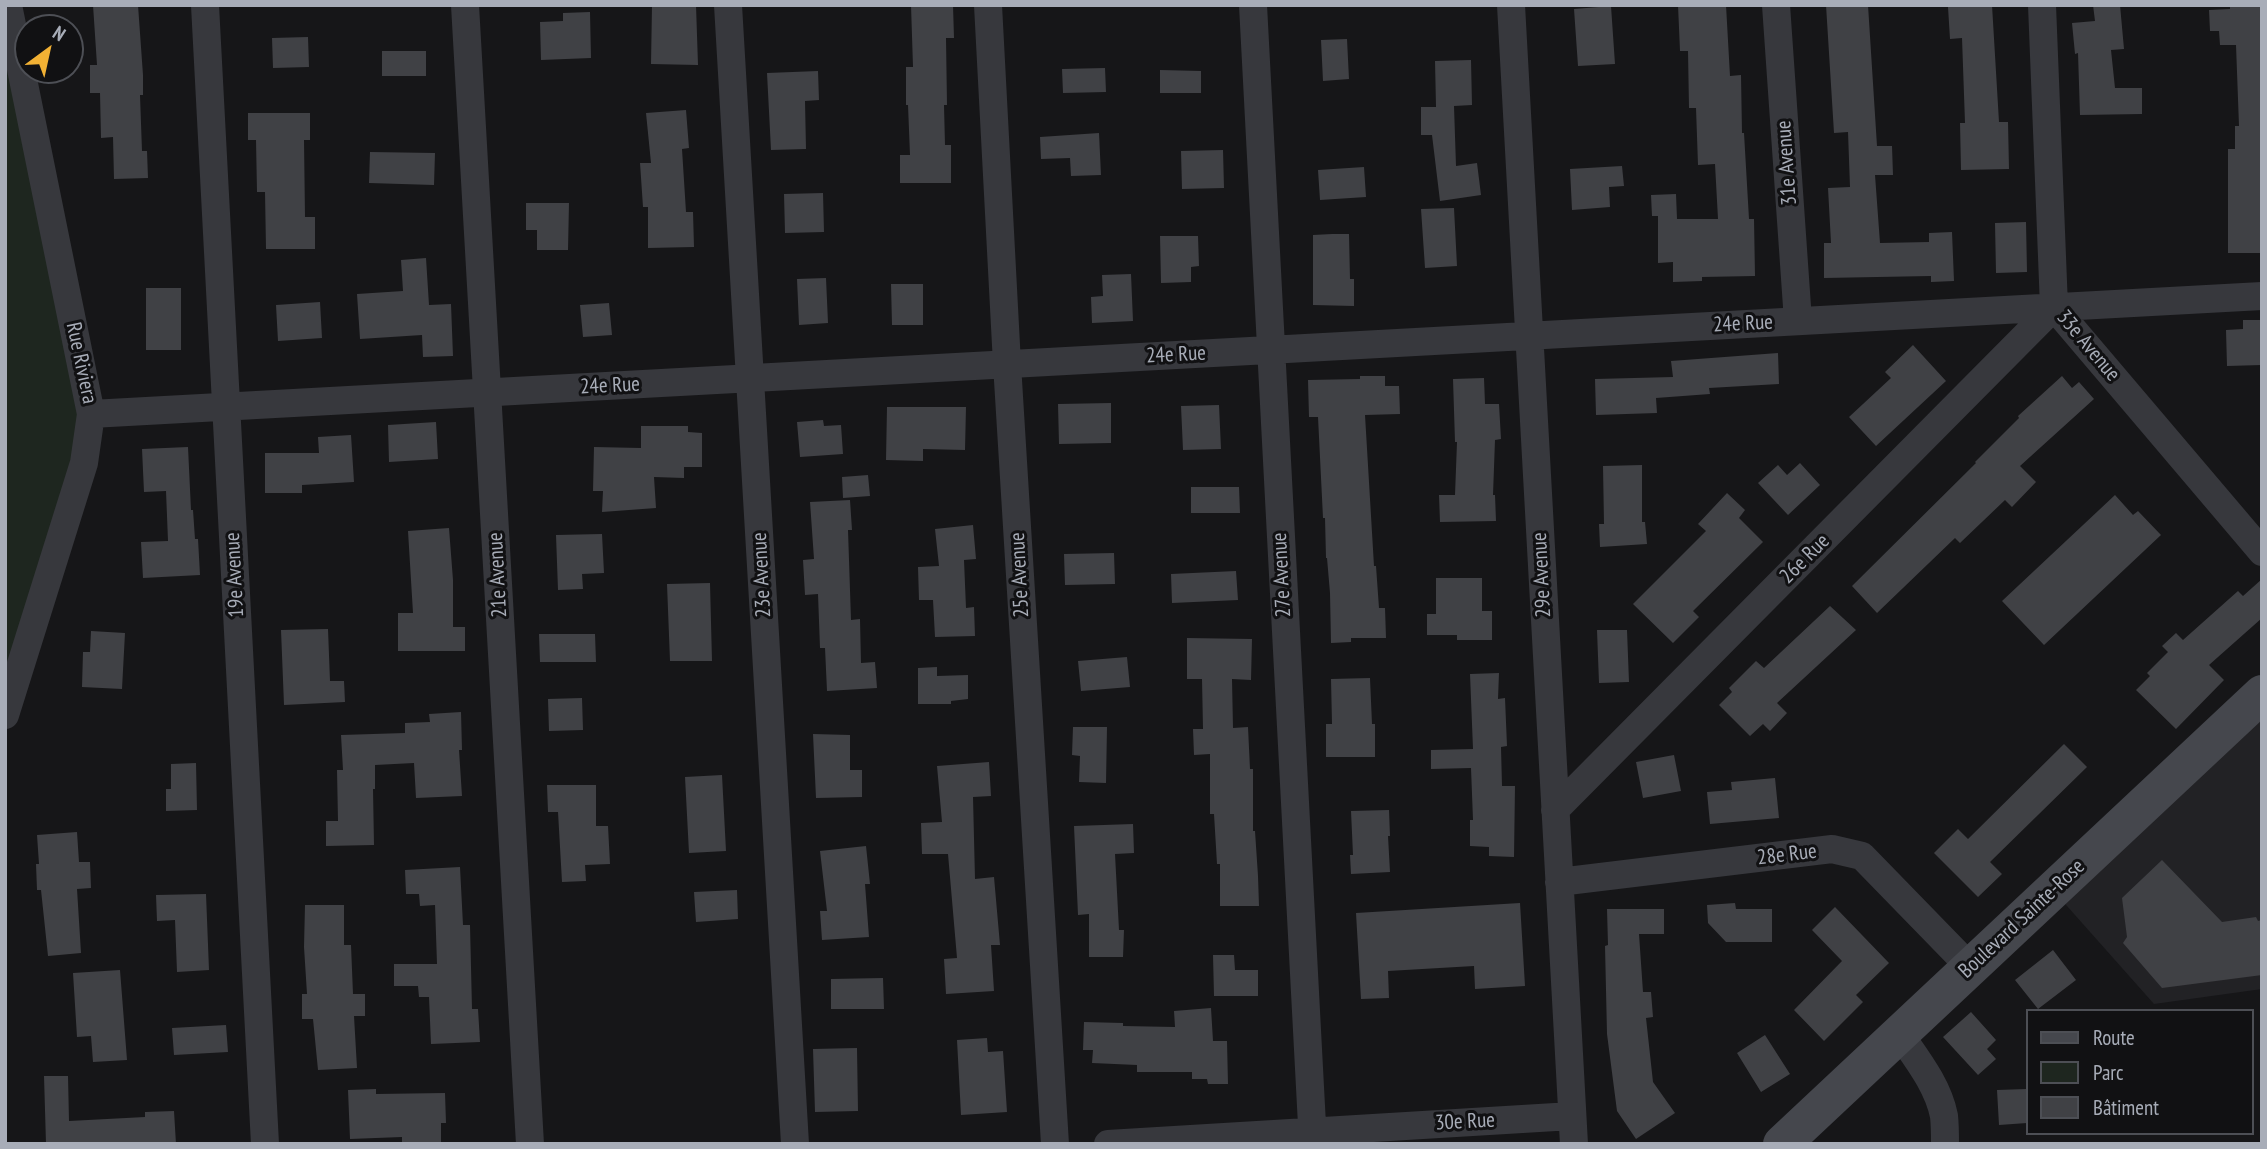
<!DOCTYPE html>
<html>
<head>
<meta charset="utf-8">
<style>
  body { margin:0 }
  #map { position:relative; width:2267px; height:1149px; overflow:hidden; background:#161618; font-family:"PT Sans Narrow",sans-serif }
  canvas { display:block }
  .frame { position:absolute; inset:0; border:7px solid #a8adb8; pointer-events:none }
  .legend { position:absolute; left:2026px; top:1009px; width:228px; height:126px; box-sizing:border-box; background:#111113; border:2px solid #4d4f55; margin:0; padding:9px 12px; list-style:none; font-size:21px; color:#a8adb8 }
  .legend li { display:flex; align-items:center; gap:14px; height:35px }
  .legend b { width:35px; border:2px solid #4d4f55 }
  .north { position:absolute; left:14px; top:14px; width:70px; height:70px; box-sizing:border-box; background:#111113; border:2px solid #4d4f55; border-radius:50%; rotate:33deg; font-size:19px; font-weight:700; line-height:28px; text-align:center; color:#a8adb8 }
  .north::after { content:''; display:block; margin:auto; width:24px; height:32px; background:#f2b134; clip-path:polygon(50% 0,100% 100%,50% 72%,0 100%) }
</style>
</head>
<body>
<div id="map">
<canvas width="2267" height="1149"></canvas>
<div class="frame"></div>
<ul class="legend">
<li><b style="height:9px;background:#45474d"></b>Route</li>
<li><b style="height:19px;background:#1e261f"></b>Parc</li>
<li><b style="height:19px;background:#404145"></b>Bâtiment</li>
</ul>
<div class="north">N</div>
</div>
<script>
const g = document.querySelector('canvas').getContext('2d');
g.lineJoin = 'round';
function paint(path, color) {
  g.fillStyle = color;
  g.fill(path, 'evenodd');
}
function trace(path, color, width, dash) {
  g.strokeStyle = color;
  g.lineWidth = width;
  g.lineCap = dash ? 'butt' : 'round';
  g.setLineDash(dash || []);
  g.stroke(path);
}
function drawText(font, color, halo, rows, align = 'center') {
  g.font = font + ' "PT Sans Narrow",sans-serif';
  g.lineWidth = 6;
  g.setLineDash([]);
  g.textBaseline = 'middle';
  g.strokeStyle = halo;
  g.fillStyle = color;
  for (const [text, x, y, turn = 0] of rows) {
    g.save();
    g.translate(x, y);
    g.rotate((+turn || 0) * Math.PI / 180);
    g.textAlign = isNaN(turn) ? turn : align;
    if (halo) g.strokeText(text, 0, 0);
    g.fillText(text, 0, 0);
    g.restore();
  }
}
paint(new Path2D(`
  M2262 697V989L2154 1004 2051 888Z`), '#222225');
paint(new Path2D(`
  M5 5 91 420 5 716Z`), '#1e261f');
paint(new Path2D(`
  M93 5H138L143 75V95H140L142 151H147L148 178 114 179 113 137 101 138 100 93H90V65H97Z
  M652 5H696L698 65 651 64Z
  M911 5H953L954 38H946L947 105H944L945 145H951V183H900V155H910L908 105H906V67H913Z
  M1678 5H1726L1730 76 1741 75 1742 133H1744L1749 219H1754L1755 276 1702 277V281L1673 282V262L1658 263V216H1652L1651 195 1676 194 1677 219H1718L1715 164 1698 165 1696 108H1689L1688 51H1680Z
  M1826 5H1868L1877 146H1892L1893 175H1875L1880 243 1929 242V233L1952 232 1954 281 1931 282V276L1824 278V243H1831L1828 188 1850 187 1848 132 1834 133Z
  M1992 5 1999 122H2008L2009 169 1961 170 1960 123H1965L1962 38 1950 39 1948 7Z
  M2093 5H2120L2124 49 2111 50 2115 88H2142V114L2080 115 2078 53 2075 54 2072 23 2095 21Z
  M2230 5H2262V253H2228V149H2235V126H2239L2236 45H2220L2219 31H2210L2209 10 2230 9Z
  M1611 6 1615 64 1578 66 1574 9Z
  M590 12 591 58 541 60 540 22 563 21V13Z
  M308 37 309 67 273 68 272 38Z
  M1347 39 1349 79 1323 81 1321 40Z
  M382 51H426V76H382Z
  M1471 60 1472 105 1454 106 1456 166 1477 163 1481 195 1440 201 1432 135H1421V107H1436L1435 61Z
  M1105 68 1106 92 1063 93 1062 69Z
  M1160 70 1201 71V93H1160Z
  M818 71 819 100 805 101 806 149 771 150 767 73Z
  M686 110 689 148 682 149 686 212H693L694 247 648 248V207H643L640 163H651L646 113Z
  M248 113H310V140H304L305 217H315V249H266L265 192H257L256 140H248Z
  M1099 133 1101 175 1071 176 1070 158 1041 159 1040 137Z
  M1223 150 1224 188 1182 189 1181 151Z
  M370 152 435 153 434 185 369 183Z
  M1622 166 1624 186 1609 187 1610 207 1572 210 1570 169Z
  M1364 167 1366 197 1320 200 1318 170Z
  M823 193 824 232 785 233 784 194Z
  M526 203H569L568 250H537V230H526Z
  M1454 208 1457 266 1425 268 1421 209Z
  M2026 222 2027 272 1996 273 1995 223Z
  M1332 234H1349L1350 279H1354V306L1313 305V235Z
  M1160 236H1198L1199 266 1191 267V282L1161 283Z
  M426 258 429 305 451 304 453 356 423 357 422 335 360 339 357 294 403 291 401 260Z
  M1131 274 1133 321 1092 323 1091 297 1103 296 1102 275Z
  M826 278 828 323 799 325 797 279Z
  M891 284H923V325H892Z
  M146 288H181V350H146Z
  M320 302 322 338 278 341 276 305Z
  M609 303 612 335 583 337 580 305Z
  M2243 320H2262V365L2227 366 2226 330 2243 329Z
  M1913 345 1946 381 1876 446 1849 417 1891 378 1885 372Z
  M1778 353 1779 384 1709 388 1710 394 1656 398 1657 413 1596 415 1595 379 1673 377 1671 361Z
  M1360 376H1385V386H1399L1400 414 1365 415 1374 566H1376L1379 608H1385L1386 638H1351V642L1331 643 1330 593 1327 558H1326L1325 518H1323L1318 417H1309L1308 380 1360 379Z
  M2062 376 2072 388 2079 382 2094 399 2020 466 2036 482 2012 507 2005 500 1960 543 1955 538 1877 613 1852 586 1976 463 1975 462 2019 418 2018 416Z
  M1484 378 1485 404H1499L1501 439 1495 440 1493 495H1495L1496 521 1440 522 1439 495H1455L1457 442H1455L1453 379Z
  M1111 403V443L1059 444 1058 404Z
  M1219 405 1221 449 1183 450 1181 406Z
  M887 407H966L965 450 923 449V461L886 460Z
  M823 420 824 426 841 425 843 454 800 457 797 422Z
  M436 422 438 459 389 462 388 425Z
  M641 426H688V432L702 433V467H684V478L654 477 656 508 602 512 603 491H593L594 447 641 448Z
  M351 435 354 482 302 485V493H265V453H319L318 437Z
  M188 447 191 510H193L195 539H198L200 575 143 578 141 542 168 541 166 491 144 492 142 449Z
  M1800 463 1820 485 1788 515 1758 483 1778 465 1787 475Z
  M1642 465V522H1645L1647 544 1600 547 1599 524H1604L1603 466Z
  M868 475 870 496 843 498 842 477Z
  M1191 487H1239L1240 513H1191Z
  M1727 493 1745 510 1739 518 1763 542 1693 611 1699 617 1673 643 1633 604 1706 531 1698 524Z
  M2115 495 2133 515 2138 511 2161 535 2044 645 2002 601Z
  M850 500 852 530H848L851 620 860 619 861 663 875 662 877 688 827 691 825 648H820L818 594 805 595 803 560 814 559 810 502Z
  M973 525 976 559 964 560 966 608 974 607 975 636 935 637 933 600H919L918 567 939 566 935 529Z
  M449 528 453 580V627H465V651H398V613H413L408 531Z
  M602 534 604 573 582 574 583 589 558 590 556 535Z
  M1114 553 1115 584 1065 585 1064 554Z
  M1236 571 1238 600 1172 603 1171 574Z
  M1436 578H1482V611H1492V640H1457V635H1427V614H1436Z
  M2262 579V618L2209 665 2224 680 2176 729 2136 690 2150 676 2147 673 2168 652 2162 646 2176 633 2183 640 2238 591 2243 596Z
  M710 583 712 661H670L667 584Z
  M1830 606 1856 630 1777 703 1787 713 1770 731 1763 724 1750 736 1719 705 1732 692 1729 688 1756 661 1764 668Z
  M328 629 330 681H344L345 702 284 705 281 630Z
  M1597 630H1627L1629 682 1599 683Z
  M91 631 125 633 122 689 82 687 83 652H90Z
  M539 634H595L596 662H540Z
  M1187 638 1252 639 1251 680 1232 679 1233 728 1248 727 1250 769H1253V831H1255L1258 876 1259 906H1220V864H1217L1214 814H1210V754L1194 755 1193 729H1203L1202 679H1187Z
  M1127 657 1130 687 1081 691 1078 661Z
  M937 667V676L968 675V699L951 701V704H918V668Z
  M1499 673 1498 699 1505 698 1507 746 1501 747 1502 786H1515L1514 857 1489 856V847L1470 846V820H1473L1471 768 1431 769V750L1473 749 1470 674Z
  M1370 678 1372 724H1375V757H1326V724H1332L1331 679Z
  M582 698 583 730 549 731 548 699Z
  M461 712 462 750H459L462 796 416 798 414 763 375 765V789H373L374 845 326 846V821H338L337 770H343L341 735 405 733V723L430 722 429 714Z
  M1073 727H1107L1106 783 1079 782 1080 756 1072 755Z
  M813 734 850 735V770H862V797L816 798Z
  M2064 744 2087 767 1990 862 2002 874 1978 897 1934 853 1958 829 1968 839Z
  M1674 755 1681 791 1643 798 1636 762Z
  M989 762 991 796 973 797 975 879 994 877 1000 945H991L994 991 946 994 944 959 957 958 948 854H922L921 823 942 822 937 766Z
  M196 763 197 810 166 811V789H171V764Z
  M722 775 726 851 689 853 685 777Z
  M1775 778 1779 818 1710 824 1707 792 1732 790 1731 782Z
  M547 785H596V826H608L610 864 585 865 586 881 562 882 558 812H548Z
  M1389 810 1390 836H1388L1390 872 1351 874 1350 855H1353L1351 811Z
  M1133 824 1134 853 1115 854 1119 930H1124L1123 957H1089V914L1078 915 1074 826Z
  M77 832 79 862H90L91 888 77 889 81 953 48 956 41 890H37L36 864H39L37 835Z
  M866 846 870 884H865L869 937 822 940 820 911H827L820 851Z
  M2162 860 2222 922 2256 917 2258 921 2262 920V975L2162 988 2123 943 2127 937 2122 898Z
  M460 867 463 925H470L472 1009H478L480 1042 431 1044 429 997H419L418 986H394V964H437L435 905 420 906 419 894H406L405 870Z
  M737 890 738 919 696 922 694 892Z
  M206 894 209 970 177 972 175 920 157 921 156 895Z
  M1520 903 1525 986 1475 989 1474 966 1388 971 1389 998 1361 999 1356 913Z
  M1735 903 1736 909H1772V942H1726L1708 923 1707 905Z
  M305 905H344V945H351L353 994H365V1016H354L357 1068 318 1070 313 1019H302V994H307L304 947Z
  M1835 907 1889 963 1856 995 1863 1002 1824 1041 1794 1010 1842 961 1812 930Z
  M1607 909H1664V934H1639L1643 992H1651L1653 1017 1646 1018 1653 1082 1675 1113 1636 1139 1617 1111 1607 1034 1605 946 1608 945Z
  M2053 950 2076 980 2038 1009 2015 980Z
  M1213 955H1234L1235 970H1258V996H1214Z
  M120 970 127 1060 93 1062 91 1036 77 1037 73 973Z
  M883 978 884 1009H831V979Z
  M1211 1008 1213 1041H1227L1228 1084H1208L1207 1079H1192V1072H1137V1065L1092 1063 1093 1050H1083L1084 1022 1123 1023V1026L1175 1027 1174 1011Z
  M1971 1012 1996 1040 1987 1049 1996 1059 1978 1075 1943 1037Z
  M226 1025 228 1052 174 1055 172 1028Z
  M1765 1035 1790 1074 1761 1092 1737 1053Z
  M987 1038 988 1052 1003 1051 1007 1112 961 1115 957 1040Z
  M857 1048 858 1111 815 1112 813 1049Z
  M44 1076H68L69 1121 145 1117V1112L174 1111 176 1144H46Z
  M376 1089V1094L445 1093 446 1123H441V1143H402V1137L350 1139 348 1090Z
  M2027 1089V1123L1999 1125 1997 1090Z`), '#404145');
trace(new Path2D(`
  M205 5 265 1144
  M465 5 530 1144
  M728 5 795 1144
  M988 5 1007 364 1055 1144
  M1253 5 1313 1144
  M1511 5 1574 1144
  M1776 5 1798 321
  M2042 5 2054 307 2262 552
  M91 414 2262 296
  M5 715 84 463 91 414 8 5
  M1555 810 2054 307
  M1559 882 1832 849 1862 856 1970 967
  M1899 1033C1916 1058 1938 1085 1944 1116 1945 1125 1945 1135 1945 1144
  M1108 1144 1572 1116`), '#37383d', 28);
trace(new Path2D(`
  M1782 1144 2262 694`), '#45474d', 38);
drawText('21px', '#a8adb8', '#111113', [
  ["31e Avenue",1787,163,-94],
  ["24e Rue",1743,324,-3],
  ["33e Avenue",2088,346,50],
  ["24e Rue",1176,355,-3],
  ["Rue Riviera",81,363,78],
  ["24e Rue",610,386,-3],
  ["26e Rue",1805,559,-45],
  ["19e Avenue",235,575,-93],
  ["21e Avenue",498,575,-93],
  ["23e Avenue",762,575,-93],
  ["25e Avenue",1020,575,-93],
  ["27e Avenue",1282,575,-93],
  ["29e Avenue",1542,575,-93],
  ["28e Rue",1787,855,-7],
  ["Boulevard Sainte-Rose",2022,919,-43],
  ["30e Rue",1465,1122,-3]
]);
</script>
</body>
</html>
